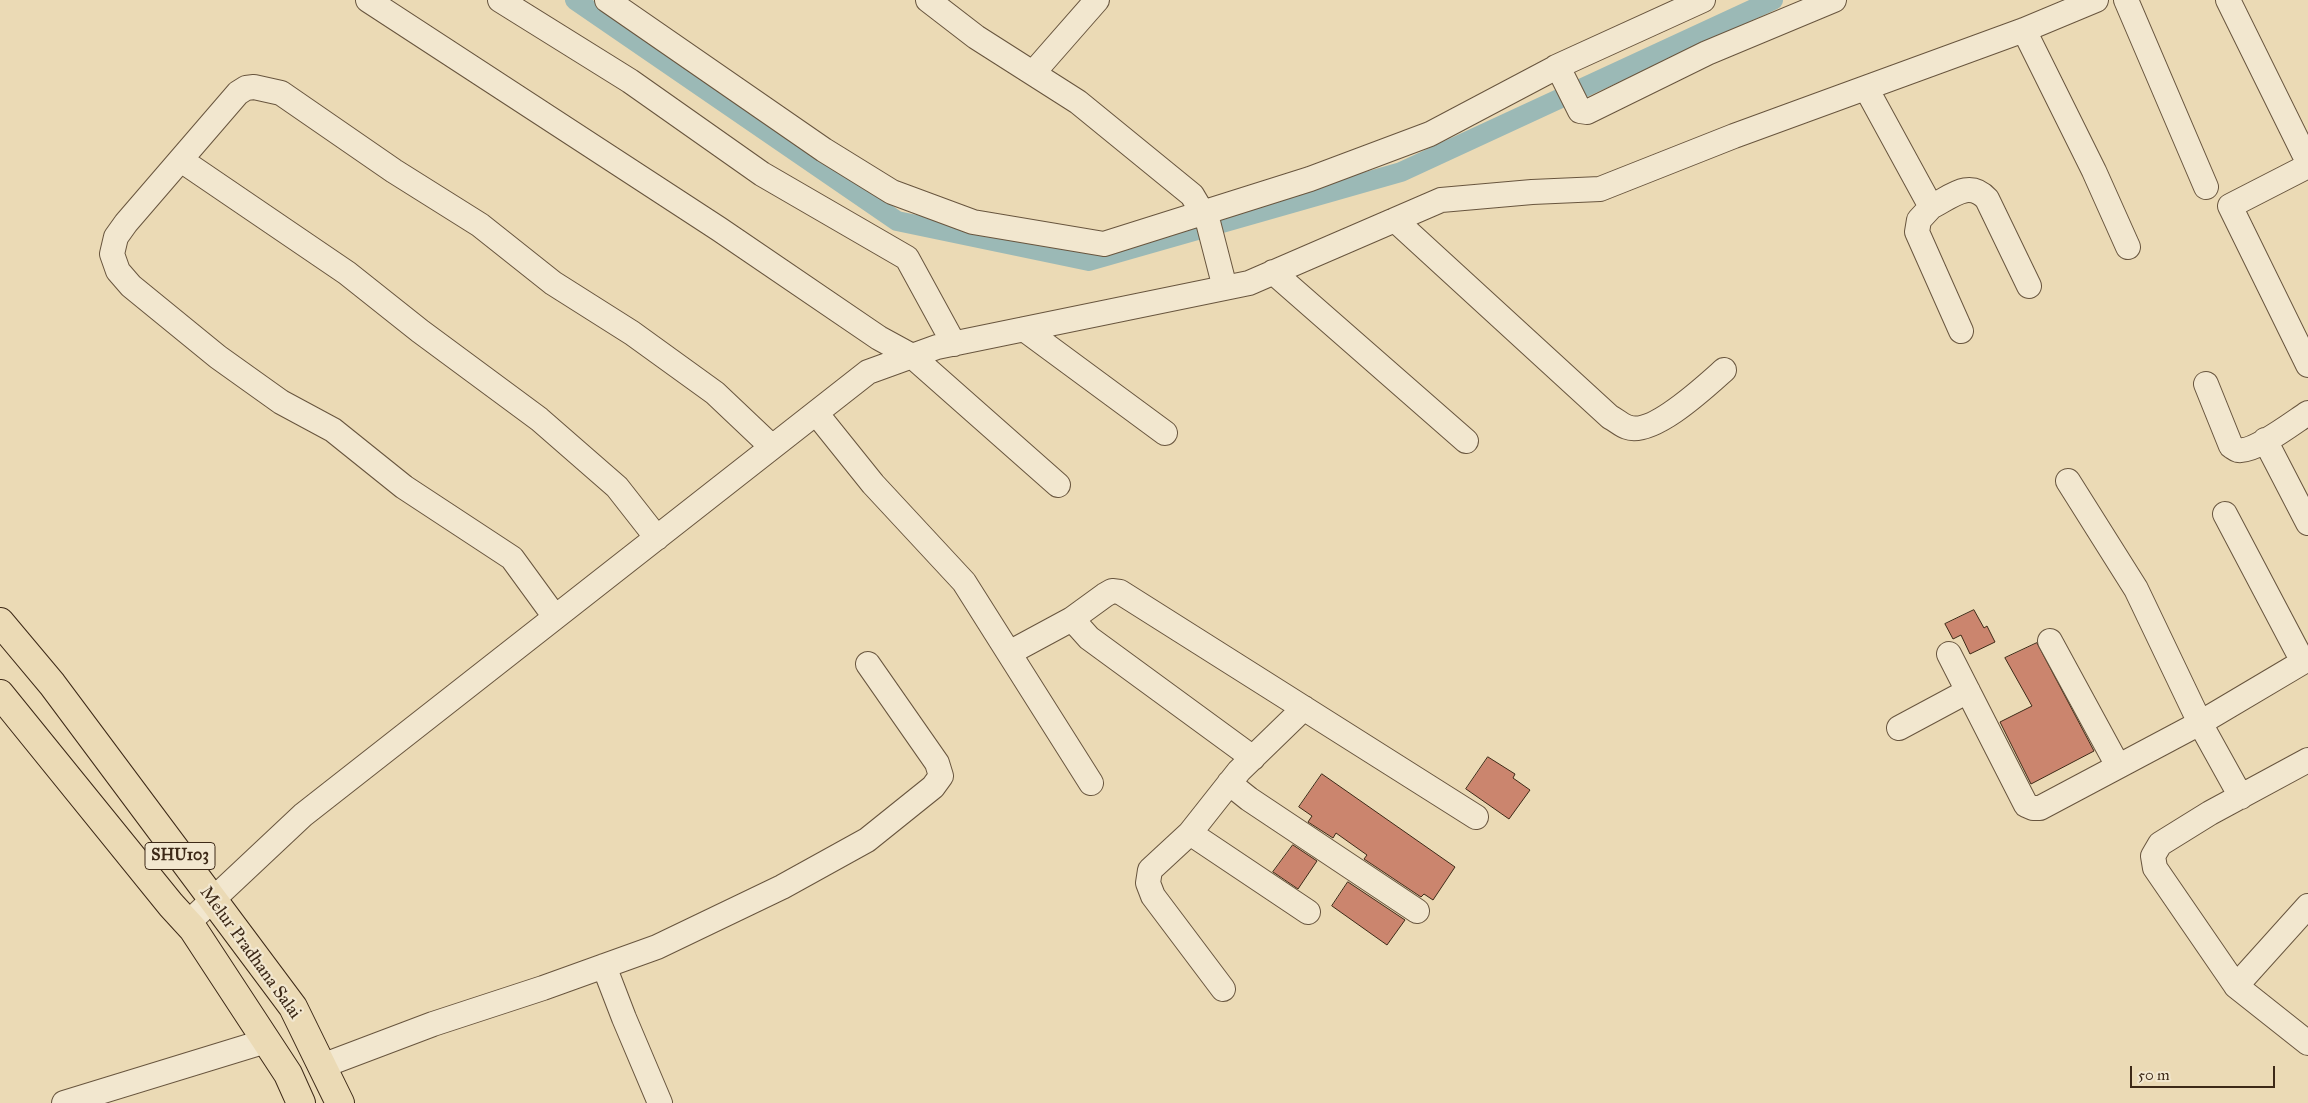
<!DOCTYPE html>
<html>
<head>
<meta charset="utf-8">
<style>
  body { margin:0 }
  #map { position:relative; width:2308px; height:1103px; overflow:hidden; background:#ebdab5; font-family:"IM FELL Great Primer",serif }
  canvas { display:block }
  .scale { position:absolute; left:2130px; top:1066px; width:145px; height:22px; box-sizing:border-box; border:2px solid #3d2917; border-top:0; padding-left:6px; font-size:15px; line-height:18px; white-space:nowrap; color:#3d2917; -webkit-text-stroke:4px #f2e7cf; paint-order:stroke }
</style>
</head>
<body>
<div id="map">
<canvas width="2308" height="1103"></canvas>
<div class="scale">50 m</div>
</div>
<script>
const g = document.querySelector('canvas').getContext('2d');
g.lineJoin = 'round';
function trace(path, color, width, dash) {
  g.strokeStyle = color;
  g.lineWidth = width;
  g.lineCap = dash ? 'butt' : 'round';
  g.setLineDash(dash || []);
  g.stroke(path);
}
function paint(path, color) {
  g.fillStyle = color;
  g.fill(path, 'evenodd');
}
function drawText(font, color, halo, rows, align = 'center') {
  g.font = font + ' "IM FELL Great Primer",serif';
  g.lineWidth = 4.5;
  g.setLineDash([]);
  g.textBaseline = 'middle';
  g.strokeStyle = halo;
  g.fillStyle = color;
  for (const [text, x, y, turn = 0] of rows) {
    g.save();
    g.translate(x, y);
    g.rotate((+turn || 0) * Math.PI / 180);
    g.textAlign = isNaN(turn) ? turn : align;
    if (halo) g.strokeText(text, 0, 0);
    g.fillText(text, 0, 0);
    g.restore();
  }
}
trace(new Path2D(`
  M575 0 897 221 1089 261 1401 172 1773 0`), '#9bb9b6', 20);
const building = new Path2D(`
  M1974 610 1984 628 1987 626 1995 642 1970 654 1961 635 1953 639 1945 624Z
  M2037 643 2094 751 2031 784 2000 722 2032 706 2005 658Z
  M1488 757 1515 774 1513 778 1530 790 1509 819 1466 789Z
  M1322 774 1455 867 1433 900 1424 894 1421 897 1364 859 1367 855 1336 833 1333 838 1308 822 1312 816 1299 807Z
  M1293 845 1317 861 1298 889 1273 872Z
  M1348 882 1405 920 1387 945 1332 906Z`);
paint(building, '#cb856e');
trace(building, '#3d2917', 1);
const minor = new Path2D(`
  M368 0 719 229 879 338 912 356 1058 485
  M500 0 630 81 762 174 907 258 954 344
  M607 0 824 150 892 192 973 222 1104 244 1310 179 1430 134 1553 69 1560 71 1580 111 1587 112 1707 53 1834 0
  M928 0 976 37 1078 102 1192 195 1208 222 1225 288
  M2126 0 2206 187
  M2228 0 2308 162
  M2024 30 2094 171 2128 247
  M1557 69 1556 67 1703 0
  M1033 73 1097 0
  M1866 88 1931 207 1919 220 1917 232 1961 331
  M181 160 347 273 420 331 539 419 617 487 657 538
  M2308 166 2230 206 2308 365
  M1931 207C1951 197 1969 179 1987 199L2029 286
  M1395 220 1610 417C1616 420 1621 425 1627 427 1652 437 1706 386 1724 370
  M1273 272 1466 441
  M1024 329 1165 433
  M2206 384 2231 446C2233 447 2235 449 2238 450 2254 453 2294 422 2308 413
  M816 413 873 484 964 582 1091 783
  M2265 440 2308 523
  M2068 481 2136 589 2200 723 2241 797
  M2225 514 2303 662
  M555 617 512 558 404 487 333 430 281 402 218 357 131 286 118 271 112 254 116 237 126 223 238 93 246 88 254 87 281 93 394 171 480 225 553 283 632 333 715 393 772 447
  M1072 619 1089 638 1253 758
  M2050 641 2118 766
  M1009 653 1072 619 1105 595 1112 591 1120 592 1476 817
  M1949 654 2026 805 2033 808H2040L2200 723 2308 659
  M1899 728 1968 691
  M2308 760 2210 813 2160 844 2153 856 2155 868 2236 986 2308 1043
  M1229 783 1249 799 1417 911
  M1190 833 1308 912
  M188 923 303 815 868 372 937 347 1249 283 1441 200 1532 192 1600 189 1734 136 2024 30 2096 0
  M604 966 624 1018 660 1103
  M2236 986 2308 906
  M1223 989 1153 896 1148 883 1150 870 1190 833 1239 771 1304 708
  M322 1066 433 1024 543 988 657 947 782 887 867 840 933 787 941 776 937 763 868 664
  M64 1103 266 1041`);
const major = new Path2D(`
  M0 622 52 684 293 1007 340 1103
  M0 694 171 905 193 929 288 1074 301 1103`);
trace(minor, '#68553e', 26);
trace(major, '#3d2917', 30);
trace(minor, '#f2e7cf', 24);
trace(major, '#ebdab5', 28);
for (const [x, y, w] of [
  [180,856,70]
]) {
  const box = new Path2D();
  box.roundRect(x - w / 2, y - 13.5, w, 27, 4);
  g.fillStyle = '#f2e7cf';
  g.fill(box);
  trace(box, '#3d2917', 1);
}
drawText('bold 16px', '#3d2917', null, [
  ["SHU103",180,856]
]);
drawText('18px', '#3d2917', '#f2e7cf', [
  ["Melur Pradhana Salai",250,953,54]
]);
</script>
</body>
</html>
